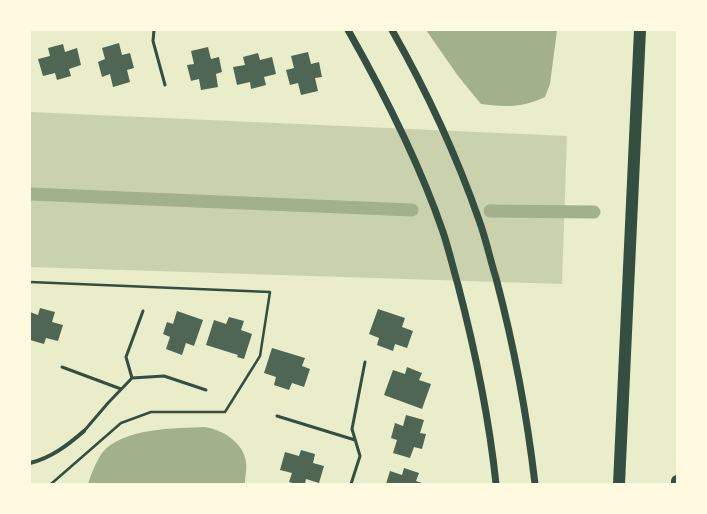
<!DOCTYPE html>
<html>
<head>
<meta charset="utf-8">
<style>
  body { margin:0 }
  #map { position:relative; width:707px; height:514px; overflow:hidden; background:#e9edc9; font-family:"Sofia Sans Condensed",sans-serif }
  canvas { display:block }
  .frame { position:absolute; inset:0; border:31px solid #fefae0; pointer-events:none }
</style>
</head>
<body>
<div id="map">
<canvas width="707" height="514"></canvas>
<div class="frame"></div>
</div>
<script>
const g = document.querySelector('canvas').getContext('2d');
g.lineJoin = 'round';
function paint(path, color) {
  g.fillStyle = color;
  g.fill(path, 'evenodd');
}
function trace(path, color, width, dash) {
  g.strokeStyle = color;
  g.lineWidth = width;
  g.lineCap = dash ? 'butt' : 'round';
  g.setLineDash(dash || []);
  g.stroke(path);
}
paint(new Path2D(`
  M30 112 567 136 562 284 30 267Z`), '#cad2ad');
paint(new Path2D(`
  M426 30H557L550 84 545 97C522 108 506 107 481 104L458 76Z
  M205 427C223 430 243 442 246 462 247 469 245 477 245 484H88C91 474 96 462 102 453 122 428 176 428 205 427Z`), '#a3b18a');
trace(new Path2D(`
  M30 194 412 210
  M490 211 594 212`), '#a3b18a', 13);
paint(new Path2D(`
  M119 43 122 55 130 53 134 68 127 70 130 82 113 87 110 74 102 77 98 62 105 59 102 48Z
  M63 44 65 52 77 48 81 65 69 69 71 76 57 80 55 73 43 76 38 59 50 56 48 48Z
  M208 47 211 59 219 57 222 72 216 74 218 87 201 90 199 79 191 81 187 65 194 64 191 51Z
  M308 52 311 64 319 62 322 77 315 78 318 91 301 95 298 83 290 85 286 70 294 68 291 56Z
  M258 53 260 60 272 57 276 74 264 77 266 85 251 89 250 82 237 85 233 67 245 65 243 57Z
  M40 308 55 312 52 322 63 325 58 341 46 338 44 344 30 340V312L38 315Z
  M378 309 405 318 402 327 413 331 407 348 395 344 393 351 377 345 379 338 369 334Z
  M177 311 203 320 194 346 186 343 182 355 166 349 170 337 163 334 167 322 173 324Z
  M229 317 244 321 241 330 252 334 244 359 237 357 238 355 206 345 214 320 226 324Z
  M272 348 305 358 302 366 310 369 304 387 292 383 289 390 274 385 276 377 264 373Z
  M407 367 422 373 419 380 431 384 422 409 384 395 393 370 405 374Z
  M406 415 424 420 420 433 426 434 422 449 414 447 410 458 393 453 397 440 391 438 395 423 403 426Z
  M301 450 315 454 313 463 324 466 319 483 306 479 305 484H296L289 482 292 473 280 470 285 452 299 456Z
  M404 468 419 473 416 481 425 484H386L390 471 402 475Z`), '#4f6655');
trace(new Path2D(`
  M30 282 270 292 260 356 225 412H151L121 423 51 484`), '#344e41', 2.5);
trace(new Path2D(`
  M154 30 153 41 165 85
  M62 367 121 389
  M132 378 126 357 143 311
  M277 416 355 440
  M84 431 108 403 132 378 164 376 206 390
  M351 484 360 456 352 429 365 362`), '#344e41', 3);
trace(new Path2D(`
  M30 463C51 458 68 445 84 431`), '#344e41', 4);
trace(new Path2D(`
  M348 30C385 95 419 162 443 232 449 250 453 268 458 285 475 350 489 417 496 484
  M392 30C426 90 456 154 479 220 486 239 490 259 496 278 514 346 527 415 535 484`), '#344e41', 7);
trace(new Path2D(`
  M619 484 640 30
  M677 484V481`), '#344e41', 12);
</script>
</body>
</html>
